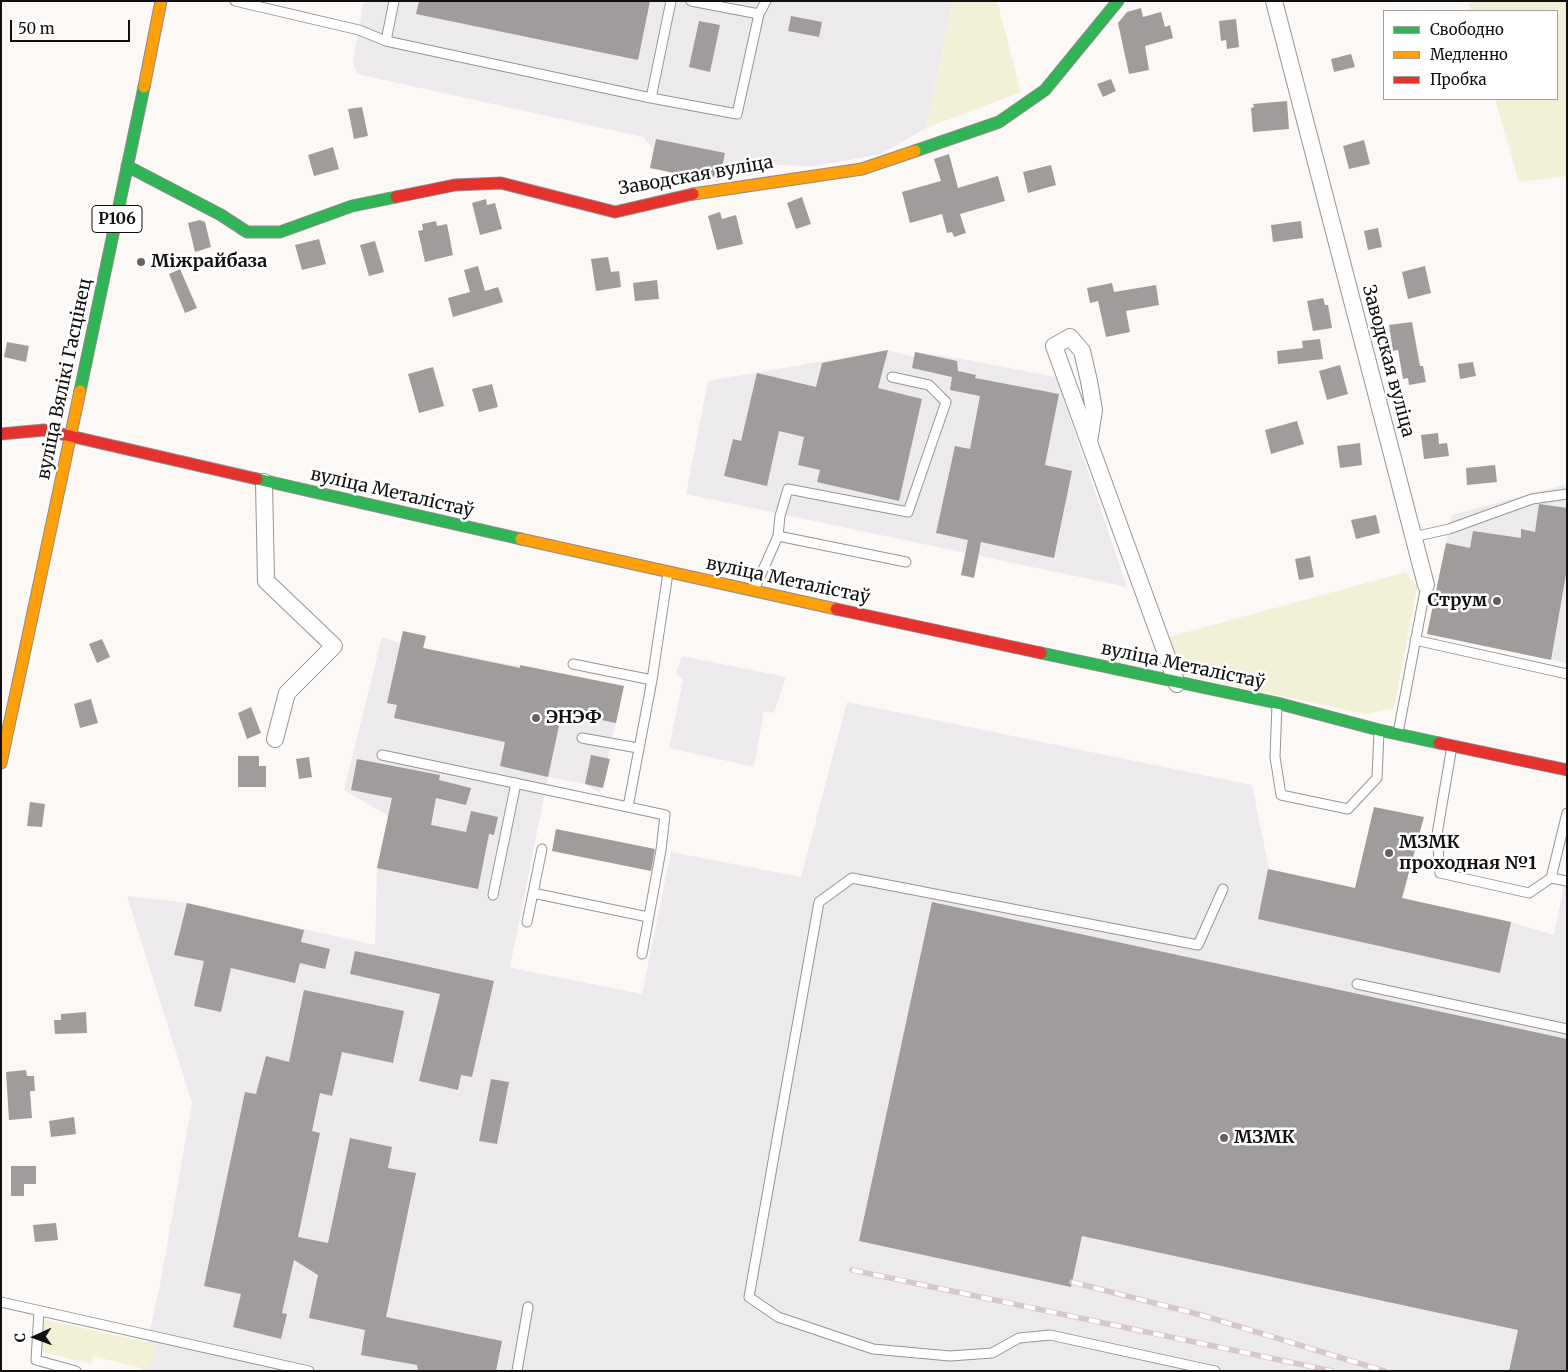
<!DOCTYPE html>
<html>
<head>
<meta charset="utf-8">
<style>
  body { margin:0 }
  #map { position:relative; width:1568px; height:1372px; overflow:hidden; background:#fcf8f6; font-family:Merriweather,serif }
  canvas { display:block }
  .frame { position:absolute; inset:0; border:2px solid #101010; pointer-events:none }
  .legend { position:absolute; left:1383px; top:10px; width:175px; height:90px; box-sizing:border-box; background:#fff; border:1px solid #9f9f9f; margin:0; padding:6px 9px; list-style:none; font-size:15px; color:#101010 }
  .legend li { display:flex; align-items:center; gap:10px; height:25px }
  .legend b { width:25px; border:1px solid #9f9f9f }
  .north { position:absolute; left:10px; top:1312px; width:50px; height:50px; -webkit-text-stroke:4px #fff; paint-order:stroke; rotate:268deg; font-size:14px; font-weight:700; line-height:20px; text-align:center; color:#101010 }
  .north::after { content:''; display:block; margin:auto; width:18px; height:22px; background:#101010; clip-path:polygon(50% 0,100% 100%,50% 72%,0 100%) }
  .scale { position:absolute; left:10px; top:20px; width:120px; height:22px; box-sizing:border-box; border:2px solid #101010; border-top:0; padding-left:6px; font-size:15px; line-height:18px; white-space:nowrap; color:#101010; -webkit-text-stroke:4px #fff; paint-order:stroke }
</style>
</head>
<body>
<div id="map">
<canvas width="1568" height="1372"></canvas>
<div class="frame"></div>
<ul class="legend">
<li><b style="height:6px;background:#30b455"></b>Свободно</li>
<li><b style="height:6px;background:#ff9f0a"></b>Медленно</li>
<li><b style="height:6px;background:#e5322d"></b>Пробка</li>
</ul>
<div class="north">С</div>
<div class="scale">50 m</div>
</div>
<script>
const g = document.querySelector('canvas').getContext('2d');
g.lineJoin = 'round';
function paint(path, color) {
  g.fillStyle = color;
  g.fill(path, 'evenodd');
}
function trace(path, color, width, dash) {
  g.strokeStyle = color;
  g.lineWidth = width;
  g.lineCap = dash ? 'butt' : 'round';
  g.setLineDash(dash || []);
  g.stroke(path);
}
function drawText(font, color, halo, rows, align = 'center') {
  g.font = font + ' Merriweather,serif';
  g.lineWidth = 5;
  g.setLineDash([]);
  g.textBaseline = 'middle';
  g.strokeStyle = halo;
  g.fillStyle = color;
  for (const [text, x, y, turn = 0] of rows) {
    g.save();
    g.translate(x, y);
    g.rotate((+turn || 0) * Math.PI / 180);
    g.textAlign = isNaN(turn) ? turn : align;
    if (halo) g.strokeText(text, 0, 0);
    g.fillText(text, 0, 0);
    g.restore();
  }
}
paint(new Path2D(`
  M364 1H953L926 128 881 154 815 166 723 164 719 182 650 168 653 149 643 137 357 74 353 62Z
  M888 350 914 357 915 352 957 358 1056 377 1127 587 686 494 708 381Z
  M1567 484V663L1427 634 1452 515Z
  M403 631 426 636 424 648 624 686 600 793 585 784 548 777 510 967 526 971 642 994 671 852 801 877 847 702 1252 785 1269 869 1511 922 1554 935 1567 870V1371H141L161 1280 192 1103 127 896 187 903 375 945 377 868 388 816 344 790 382 637 400 643Z
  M682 656 786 677 774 713 764 711 754 767 669 748 683 680 676 673Z`), '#edeaed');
paint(new Path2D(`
  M953 1H997L1021 92 926 128Z
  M1468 1H1567V176L1519 182 1495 99H1557V11H1471Z
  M1406 572 1417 587 1394 708 1366 714 1182 675 1169 637Z
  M46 1320 155 1344 149 1370 93 1356 92 1364 43 1352 40 1338 43 1322Z`), '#f2f0d6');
paint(new Path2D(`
  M419 1H650L638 60 416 14Z
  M1141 8 1143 17 1161 12 1165 27 1170 25 1173 38 1145 46 1149 70 1129 74 1118 23 1127 12Z
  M791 16 822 22 819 37 788 31Z
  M1236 19 1239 47 1227 49 1226 40 1221 41 1219 21Z
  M699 21 720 25 710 72 689 67Z
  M1351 54 1355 67 1334 72 1331 59Z
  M1111 79 1116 91 1103 97 1097 84Z
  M1287 101 1289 129 1253 132 1251 108 1254 107 1253 104Z
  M362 107 368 136 354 139 348 109Z
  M656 139 725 153 720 177 704 179 650 168Z
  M1364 140 1370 164 1349 169 1343 146Z
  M333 147 339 169 314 176 308 155Z
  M949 154 958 188 998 176 1005 201 960 214 966 233 954 237 952 232 947 233 942 214 910 223 902 192 941 181 934 159Z
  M1051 165 1056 185 1028 193 1023 172Z
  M802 197 811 224 796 229 787 203Z
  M486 199 487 205 495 203 502 229 480 235 472 203Z
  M720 212 722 219 736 215 743 244 717 250 708 216Z
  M200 220 205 222 211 247 195 252 188 223Z
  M436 221 437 226 447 224 453 255 425 262 418 231 423 230 422 224Z
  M1301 221 1303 238 1273 242 1271 225Z
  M1378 228 1382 247 1368 250 1364 231Z
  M319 239 326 264 302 270 295 245Z
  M375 241 384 272 369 276 360 245Z
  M608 257 611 272 619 271 621 287 596 291 591 259Z
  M478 266 485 291 498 287 503 302 453 317 448 298 470 292 464 270Z
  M1425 266 1431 293 1408 299 1402 272Z
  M180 269 197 308 185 313 169 274Z
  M657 280 659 299 635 301 633 283Z
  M1112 283 1114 292 1156 285 1159 305 1126 311 1130 332 1106 337 1098 301 1090 303 1087 288Z
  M1323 298 1325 305H1328L1332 328 1313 331 1307 301Z
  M1412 322 1420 366H1423L1426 382 1409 385 1408 378 1403 379 1398 350 1393 351 1389 325Z
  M1320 339 1323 359 1278 364 1277 351 1303 348 1302 341Z
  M7 342 29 346 26 362 4 357Z
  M888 350 878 388 922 399 899 501 817 482 820 470 798 465 804 437 779 431 767 486 724 476 733 439 741 441 757 373 816 387 822 363Z
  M915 352 957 361 958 371 976 375 975 378 1059 394 1045 465 1072 471 1054 558 981 542 974 578 961 575 968 540 936 533 955 446 970 449 980 396 950 390 952 377 912 368Z
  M1473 362 1476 376 1460 379 1458 364Z
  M1340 365 1348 394 1327 400 1319 371Z
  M433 367 444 406 419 413 408 374Z
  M492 384 498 407 479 412 472 389Z
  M1297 421 1304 444 1271 454 1265 430Z
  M1438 433 1439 444 1447 443 1449 456 1424 459 1421 435Z
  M1360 443 1362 465 1340 468 1337 446Z
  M1495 465 1497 482 1467 485 1466 468Z
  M1539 504 1567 508V569L1551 660 1427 634 1446 543 1470 548 1473 531 1521 538V529L1535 532Z
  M1376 515 1380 533 1356 539 1351 520Z
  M1310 556 1314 577 1299 580 1295 559Z
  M403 631 426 636 423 648 520 668V665L624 686 616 723 562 712 548 777 500 766 505 742 394 718 397 705 387 703Z
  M102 639 110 657 97 663 89 644Z
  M91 699 98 723 80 728 74 704Z
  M251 707 261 733 247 739 238 713Z
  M591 755 610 759 603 788 585 784Z
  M238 756H259V766H266V787H238Z
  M309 757 312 777 299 779 296 759Z
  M357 759 440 775 439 780 471 788 466 805 436 798 431 825 466 832 471 811 498 817 494 835 489 834 478 889 377 868 392 798 351 790Z
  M30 802 45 804 42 827 27 826Z
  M1374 807 1424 817 1402 898 1511 922 1500 973 1258 919 1268 869 1355 888Z
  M556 829 655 849 651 871 552 851Z
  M932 902 1567 1039V1371H1509L1518 1330 1082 1236 1071 1287 859 1241Z
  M187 903 304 930 301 942 330 949 325 969 300 963 295 983 231 968 221 1012 194 1006 204 961 174 955Z
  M355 951 494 981 472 1077 461 1075 458 1090 419 1081 440 994 350 974Z
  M304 990 404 1011 393 1063 342 1052 332 1096 320 1093 312 1131 320 1133 298 1237 328 1243 350 1138 392 1147 388 1168 416 1173 386 1317 502 1341 496 1371H418L417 1365 361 1355 365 1330 309 1318 318 1275 294 1260 282 1313 287 1314 281 1339 233 1327 241 1294 204 1286 245 1092 256 1094 266 1056 289 1062Z
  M86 1012 87 1033 55 1034 54 1020H61V1014Z
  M26 1070 27 1076H34L35 1091H30L32 1118 9 1120 6 1072Z
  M491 1079 509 1082 497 1144 479 1141Z
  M74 1117 76 1134 51 1137 49 1121Z
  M11 1166H36V1184H24V1196H11Z
  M56 1223 58 1240 35 1242 33 1225Z`), '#a09c9b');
const lane = new Path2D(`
  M235 1 359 30 386 41 651 98 671 1
  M759 14 766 1
  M386 41 394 1
  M651 98 737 114 759 14 691 1
  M778 536 780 516 788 489 908 512 946 402 929 385 892 377
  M1413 537 1449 529 1532 499 1567 494
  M754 590 778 536 906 562
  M1415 640 1567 674
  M573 664 652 680
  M1277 704 1275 757 1281 795 1348 809 1377 778 1379 732
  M1398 733 1426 585
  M582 738 638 748
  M1452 746 1437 834 1440 873 1529 893 1551 878 1567 813
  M382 755 628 807
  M1551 878 1567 881
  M533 893 648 917
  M493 895 516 783
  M527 922 542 849
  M642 954 661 850 665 815 628 807 652 680 668 573
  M1357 984 1567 1029
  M1 1302 309 1371
  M39 1311 36 1360 76 1371
  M517 1371 528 1307
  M1215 1371 1050 1335 1019 1338 992 1353 950 1356 873 1349 778 1317 749 1297 819 902 852 878 1198 945 1223 889`);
const street = new Path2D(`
  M1274 1 1426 585
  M1089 442 1094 410 1089 381 1082 351 1070 337 1054 346 1177 684
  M264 482 266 581 334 646 287 693 275 739`);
const fast = new Path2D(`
  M915 151 999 122 1045 90 1118 1
  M127 166 221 215 247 232H280L352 206 396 197
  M80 391 144 87
  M257 479 521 539
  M1041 653 1277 703 1379 730 1439 743`);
const slow = new Path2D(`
  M144 87 161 1
  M693 194 862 169 915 151
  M521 539 836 609
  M1 763 80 391`);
const jam = new Path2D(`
  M396 197 455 185 501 183 615 212 693 194
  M1 434 44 430 257 479
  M836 609 1041 653
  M1439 743 1567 770`);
trace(lane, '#969494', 11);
trace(street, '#969494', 18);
trace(fast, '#8d8b8a', 13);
trace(slow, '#8d8b8a', 13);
trace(jam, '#8d8b8a', 13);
trace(lane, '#fffefe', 9);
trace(street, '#fffefe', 16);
trace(fast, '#30b455', 11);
trace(slow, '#ff9f0a', 11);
trace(jam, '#e5322d', 11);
const rail = new Path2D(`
  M852 1270 1332 1371
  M1072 1282 1201 1315 1384 1371`);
trace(rail, '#d8c6ce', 5.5);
trace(rail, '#fff', 4, [11]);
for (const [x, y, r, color] of [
  [141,262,5,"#636160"],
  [1497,601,5,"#636160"],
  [536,718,5,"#636160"],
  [1389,853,5,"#636160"],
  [1224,1138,5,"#636160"]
]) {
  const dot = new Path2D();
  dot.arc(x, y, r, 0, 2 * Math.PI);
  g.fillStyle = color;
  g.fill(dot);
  trace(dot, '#fff', 2);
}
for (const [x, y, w] of [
  [117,219,50]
]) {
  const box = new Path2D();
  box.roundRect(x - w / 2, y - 13.5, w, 27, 4);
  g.fillStyle = '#fff';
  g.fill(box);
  trace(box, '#101010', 1);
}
drawText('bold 16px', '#101010', null, [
  ["Р106",117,219]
]);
drawText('18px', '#101010', '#fff', [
  ["Заводская вуліца",696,176,-10],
  ["Заводская вуліца",1388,361,75],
  ["вуліца Вялікі Гасцінец",65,379,-78],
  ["вуліца Металістаў",392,493,13],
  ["вуліца Металістаў",788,581,12],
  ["вуліца Металістаў",1183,666,12]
]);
drawText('bold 18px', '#101010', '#fff', [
  ["Міжрайбаза",151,262],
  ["Струм",1487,601,"right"],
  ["ЭНЭФ",546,718],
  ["МЗМК",1399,843],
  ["проходная №1",1399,864],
  ["МЗМК",1234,1138]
], 'left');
</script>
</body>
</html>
